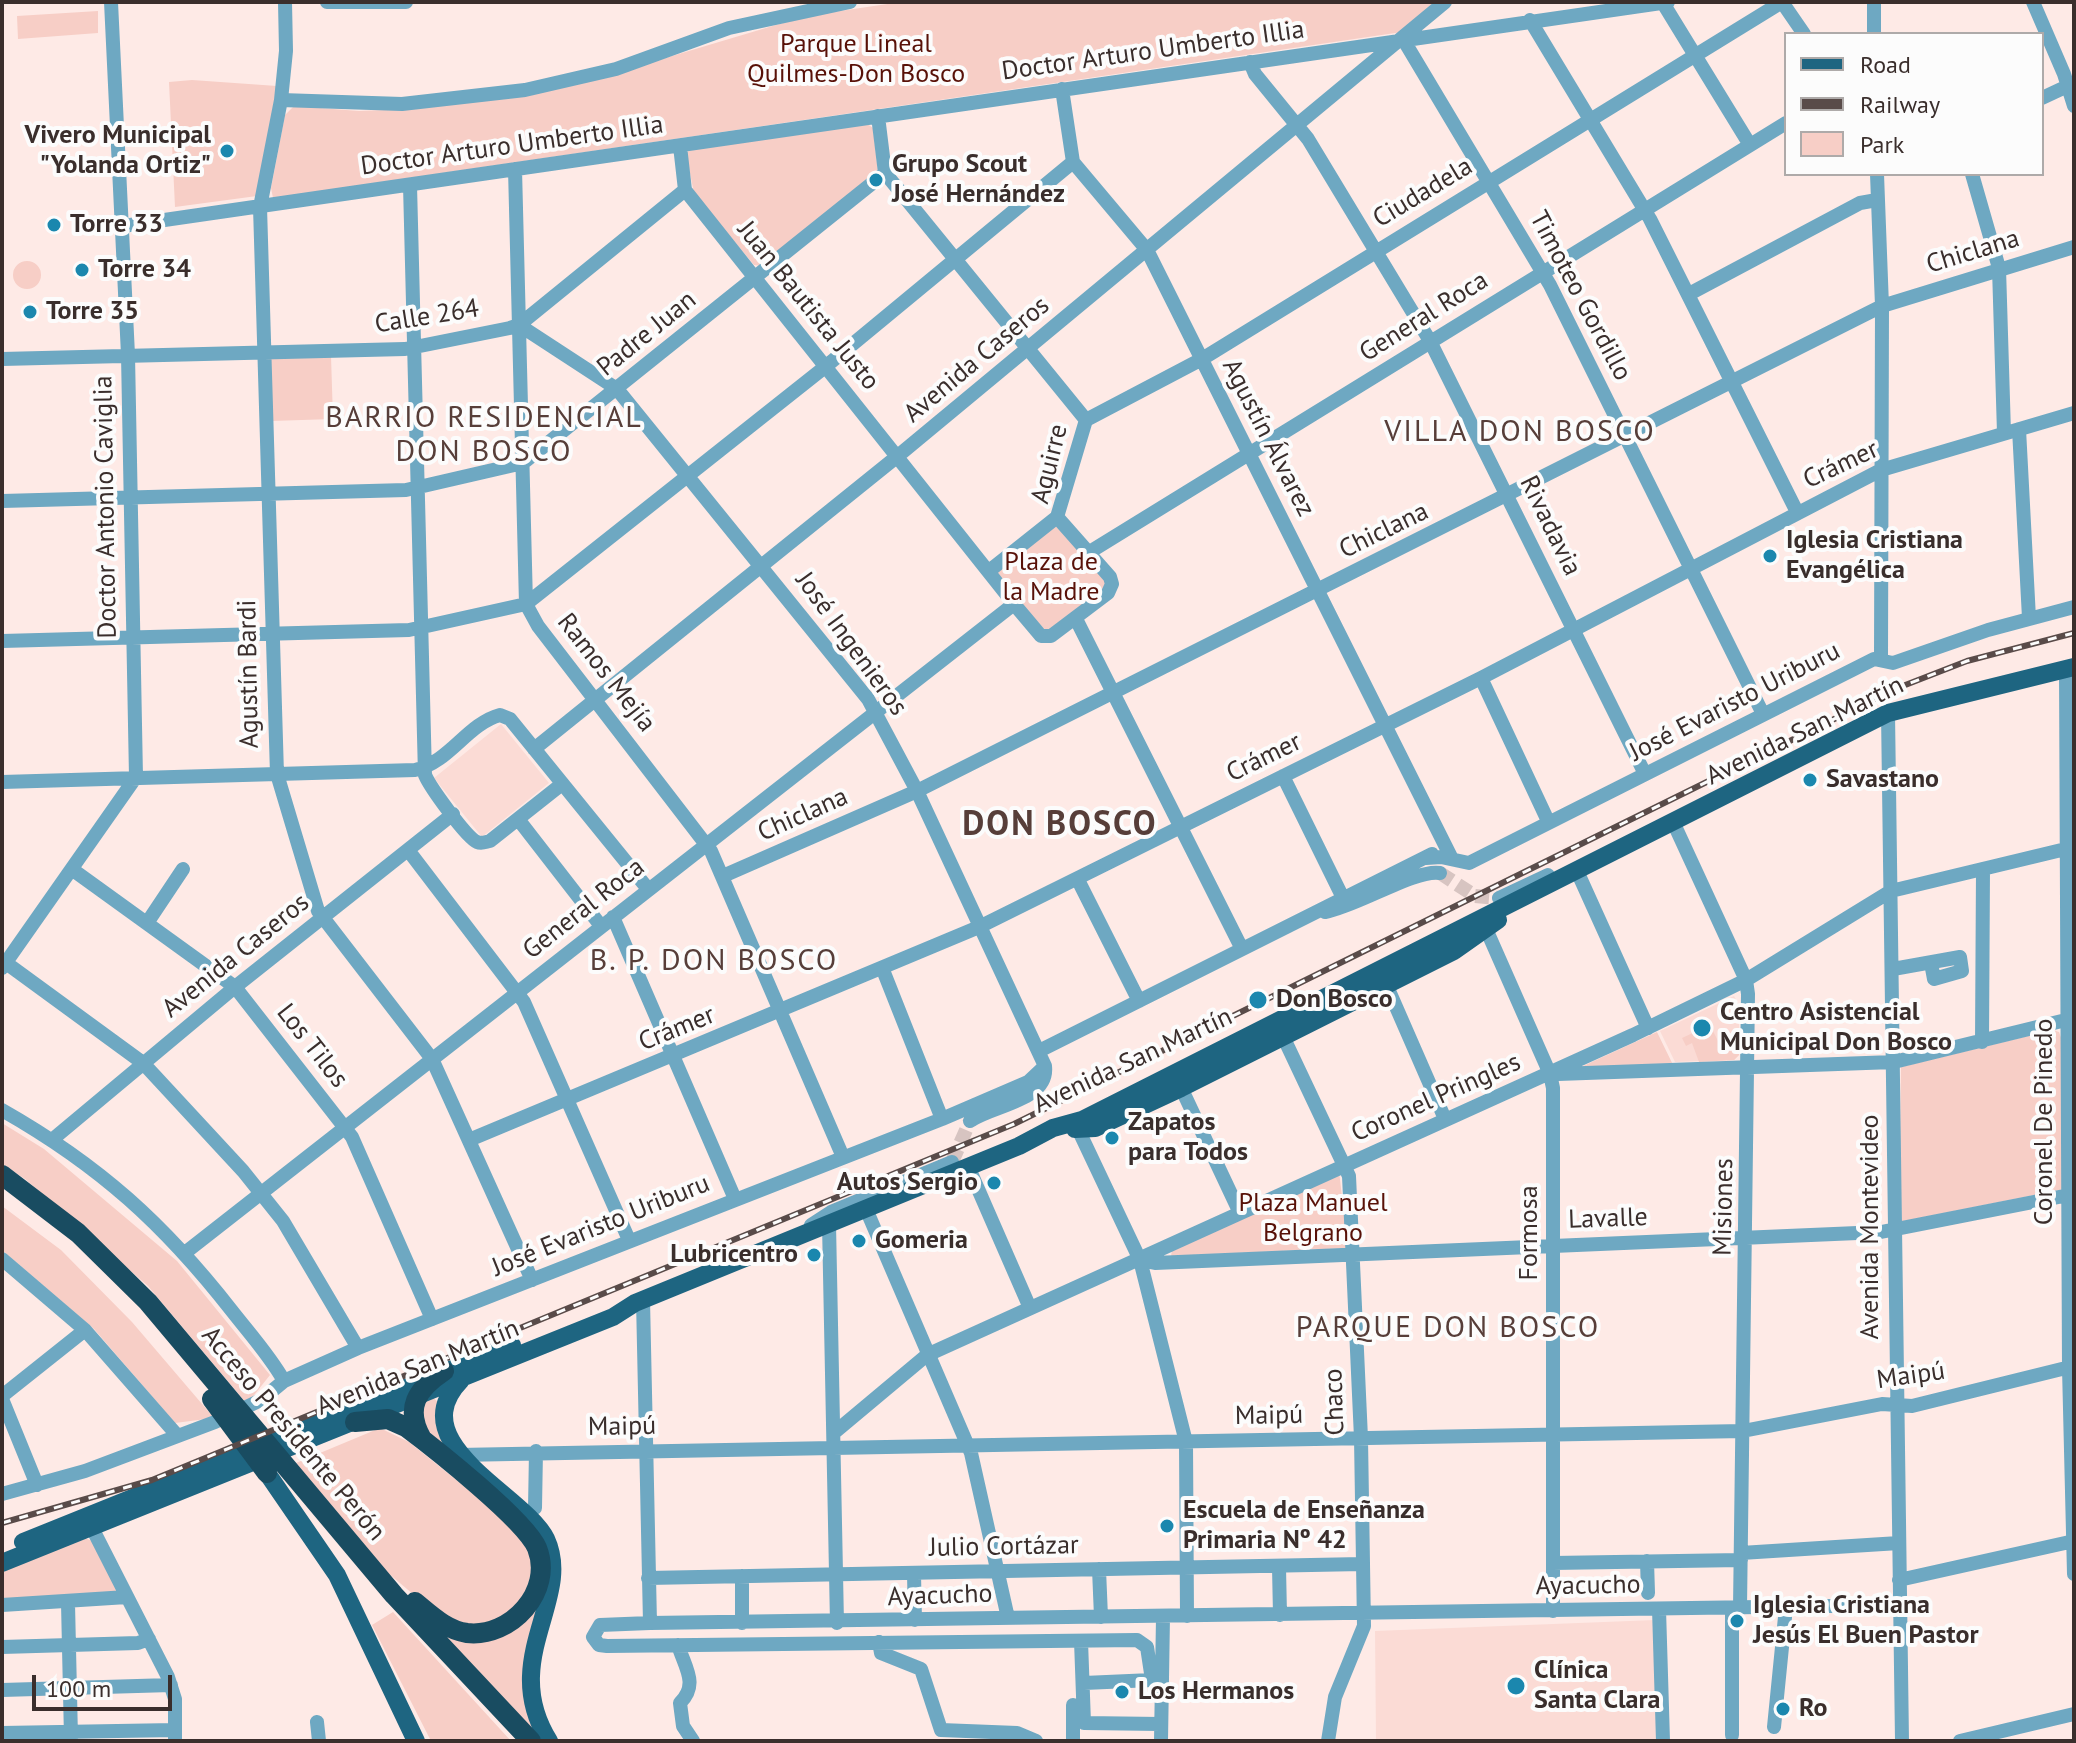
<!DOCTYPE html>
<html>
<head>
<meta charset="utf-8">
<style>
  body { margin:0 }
  #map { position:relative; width:2076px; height:1743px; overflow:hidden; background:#feeae6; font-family:"PT Sans",sans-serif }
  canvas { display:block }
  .frame { position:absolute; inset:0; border:4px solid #3a2e2c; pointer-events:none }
  .legend { position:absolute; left:1784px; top:32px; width:260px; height:144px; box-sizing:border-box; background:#fcfcfc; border:2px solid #aeaaa9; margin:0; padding:10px 14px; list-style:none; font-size:24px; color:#3a2e2c }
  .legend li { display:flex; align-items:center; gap:16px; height:40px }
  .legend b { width:40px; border:2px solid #aeaaa9 }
  .scale { position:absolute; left:32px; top:1675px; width:140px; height:36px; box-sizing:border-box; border:4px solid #3a2e2c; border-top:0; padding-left:10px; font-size:24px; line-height:28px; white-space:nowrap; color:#3a2e2c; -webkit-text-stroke:6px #fcfcfc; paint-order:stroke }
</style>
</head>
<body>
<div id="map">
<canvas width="2076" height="1743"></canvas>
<div class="frame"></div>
<ul class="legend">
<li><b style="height:10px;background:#1e6581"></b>Road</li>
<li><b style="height:10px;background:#594b49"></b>Railway</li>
<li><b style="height:22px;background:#f7cec6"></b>Park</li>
</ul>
<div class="scale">100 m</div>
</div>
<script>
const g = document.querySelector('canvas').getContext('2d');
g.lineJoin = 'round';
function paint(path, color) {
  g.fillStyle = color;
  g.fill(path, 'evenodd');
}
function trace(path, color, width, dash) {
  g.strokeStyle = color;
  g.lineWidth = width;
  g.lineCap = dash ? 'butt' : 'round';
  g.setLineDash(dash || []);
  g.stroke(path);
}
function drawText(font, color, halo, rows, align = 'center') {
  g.font = font + ' "PT Sans",sans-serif';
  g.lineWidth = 8;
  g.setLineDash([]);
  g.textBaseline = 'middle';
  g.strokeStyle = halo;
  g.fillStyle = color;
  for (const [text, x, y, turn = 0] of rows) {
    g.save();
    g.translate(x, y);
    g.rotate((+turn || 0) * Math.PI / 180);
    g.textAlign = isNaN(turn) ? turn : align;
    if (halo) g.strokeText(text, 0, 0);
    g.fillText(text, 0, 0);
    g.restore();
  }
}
paint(new Path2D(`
  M501 724 549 783 482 837 434 778Z
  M1734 996 1739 1005V1055L1734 1060 1675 1062 1660 1031Z
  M1655 1620 1657 1741H1376L1375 1631Z`), '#fbdbd5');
paint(new Path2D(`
  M901 2H1434L1402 32 273 198 271 188 285 115 294 106 359 111 409 109 615 73 806 16Z
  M98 11V33L18 39 17 16Z
  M192 80 277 86 257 196 175 207 169 82Z
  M866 123 873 128 878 172 762 266 754 265 694 193 686 154 692 147Z
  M13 275a14 14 0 1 1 28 0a14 14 0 1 1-28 0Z
  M331 356 333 419 271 421 269 357Z
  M1057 517 1112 580 1051 636 989 571Z
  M1710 1025 1719 1043 1739 1034V1055L1734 1060 1699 1062 1692 1043 1686 1046 1682 1038Z
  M2053 1030 2059 1032 2062 1040 2064 1189 1899 1222 1901 1067Z
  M1657 1032 1674 1067 1570 1072Z
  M2 1123 44 1149 177 1261 270 1375 247 1404 148 1286 25 1179 2 1164Z
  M1339 1171 1348 1248 1171 1256 1172 1250Z
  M2 1206 61 1250 132 1322 214 1418 175 1423 94 1329 2 1250Z
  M431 1396 438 1402 443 1428 548 1560 529 1650 544 1741 423 1618 503 1633 543 1559 433 1447 417 1413Z
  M380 1428 409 1442 516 1528 535 1561 521 1607 475 1630 426 1605 382 1568 296 1463Z
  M83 1537 92 1541 119 1593 2 1599V1569Z
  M393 1612 511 1741H431L372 1625Z`), '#f7cec6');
trace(new Path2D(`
  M1440 873 1475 896 1499 898
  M952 1162 970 1121`), '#d7c4c1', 14, [14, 7]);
trace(new Path2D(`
  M285 2 286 51 281 100 260 207 277 774 318 911 432 1059 532 1280
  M327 2H406
  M1874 2V34
  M2033 2 2064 74 2074 106
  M1663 3 1750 145
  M1530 20 1650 219 1797 512
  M1403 39 1550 285 1763 714
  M1250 62 1255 74 1308 139 1430 341 1645 774
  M1062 89 1073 162 1147 250 1452 859
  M2042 98 2074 83
  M281 100 402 104 525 90 616 69 729 28 850 2
  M680 146 685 190 1014 604 1041 636H1051L1108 593 1112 584 1110 577 1057 517 1086 420 885 173 878 116
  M515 169 526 604 538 626 711 851 843 1157
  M1877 174 1882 306 1881 658
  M1972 174 1999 268 2004 433
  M410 185 425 775C430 787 466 837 477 842 482 844 485 842 490 841L562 784
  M123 226 1668 2
  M1689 294 1860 203 1877 200
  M519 325 617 389 868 699 917 791 1045 1066C1049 1101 993 1105 970 1121
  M2 359 405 349 510 328 519 325 685 190
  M1086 420 1202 359 1782 2 1804 34
  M2019 429 2029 618
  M2 501 406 490 523 463 885 173
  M1088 553 1786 123
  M989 571 1057 517
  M1076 619 1242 949
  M2 641 409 630 526 604 825 367 1073 162
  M2066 669 2069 1368 2074 1574
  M1481 678 1548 821
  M1888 713 1902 1741
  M534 749 899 455 1445 2
  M1283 776 1343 898
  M2 782 415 770C450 762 467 724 500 715L510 719 648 889
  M518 819 601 926
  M1674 824 1746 980 1748 994 1740 1608
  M408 850 524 1002 629 1240
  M1426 858 1441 857 1469 863 1874 659 1893 663 1988 630 2074 607
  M73 870 235 987 352 1137 432 1319
  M1577 871 1648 1028
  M723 876 917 791 1882 306 2074 247
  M1078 880 1139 1001
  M1499 898 1548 875
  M1325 912C1358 906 1415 869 1440 873
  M613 917 735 1199
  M1483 922 1550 1074 1553 1088V1611
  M147 923 183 869
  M2 960 143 1063 243 1171 283 1221 358 1348
  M2 968 136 777 128 355 111 2
  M1893 969 1960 957 1962 971 1934 979 1931 963
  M883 970 942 1119
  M1383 977 1445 1119
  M1280 1030 1349 1176 1361 1438 1364 1626 1335 1697 1328 1741
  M1982 1042 1983 869
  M1039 1051 1432 854
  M1558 1074 1894 1062 2074 1018
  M1177 1079 1240 1213
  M2 1110C99 1165 164 1224 232 1311 250 1334 270 1356 284 1381
  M1078 1129 1140 1260 1186 1442 1187 1616
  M53 1139 235 987 453 814
  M469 1140 979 927 1481 678 1881 470 2074 413
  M968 1166 1030 1308
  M866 1209 971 1453 1008 1618
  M829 1224 837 1623
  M811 1225 831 1212 952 1162
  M186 1252 1014 604
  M2 1259 85 1330 176 1434
  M1140 1260 1155 1263 1881 1232 2074 1194
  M643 1300 650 1623
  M2 1396 85 1330
  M2 1399 37 1485
  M835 1432 927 1355 1633 1035 1746 980 1891 891 2074 847
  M458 1455 1743 1431 1882 1404 1912 1406 2074 1366
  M2 1494 85 1471 215 1422 261 1400 284 1381 358 1348 942 1119 1028 1082 1045 1066
  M535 1508 536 1451
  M87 1518 168 1677 175 1699V1741
  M1741 1553 1899 1543
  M1647 1561 1648 1593
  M1553 1563 1741 1560
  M1279 1567 1280 1615
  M1099 1569 1101 1617
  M914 1574 915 1620
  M742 1576V1623
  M648 1578 1362 1564
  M1899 1580 2074 1541
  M68 1603 71 1738
  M2 1605 127 1597
  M1659 1609 1663 1741
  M1081 1641 1084 1723 1161 1724
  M879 1642 881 1653 921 1669 941 1730 1017 1733 1036 1741
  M678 1645C685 1668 699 1684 680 1703L683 1726 693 1741
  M2 1647 138 1643 149 1639
  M1162 1682 1152 1680 1147 1647 1137 1640 607 1646 599 1645 593 1637 600 1625 650 1623 1899 1605
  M1084 1683 1152 1680
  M2 1690 171 1685
  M317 1722 319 1741
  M1774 1727 1786 1607
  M2 1733 175 1730
  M1732 1735V1608
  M1073 1741V1705
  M1161 1741 1163 1617
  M1960 1741 2074 1714`), '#6ea8c2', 14);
trace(new Path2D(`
  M1075 1129 1095 1128 1181 1088 1454 951 1498 920
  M461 1380C399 1444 525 1495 546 1539 574 1599 498 1659 549 1741
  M267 1473 337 1575 416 1741
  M23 1542 512 1345
  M2 1563 613 1317 635 1303 1019 1146 1053 1128 1082 1120 1888 713 2074 667`), '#1e6581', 18);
trace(new Path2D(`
  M2 1175 78 1233 148 1302 394 1595 531 1741
  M212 1399 267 1473
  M355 1422 388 1419 406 1427C434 1448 525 1520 537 1548 554 1591 511 1638 467 1633 446 1630 431 1615 415 1602
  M422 1439C404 1408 417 1389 444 1371`), '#194c61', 20);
const rail = new Path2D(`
  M2 1523 152 1480 1014 1124 1895 689 1967 661 2074 633`);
trace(rail, '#594b49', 6);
trace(rail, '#fcfcfc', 3, [9]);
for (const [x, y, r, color] of [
  [227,151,8,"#1b87ae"],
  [876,180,8,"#1b87ae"],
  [54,225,8,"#1b87ae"],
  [82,270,8,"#1b87ae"],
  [30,312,8,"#1b87ae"],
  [1770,556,8,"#1b87ae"],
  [1810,780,8,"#1b87ae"],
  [1258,1000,10,"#1b87ae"],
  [1702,1028,10,"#1b87ae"],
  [1112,1138,8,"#1b87ae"],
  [994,1183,8,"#1b87ae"],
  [859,1241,8,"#1b87ae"],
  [814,1255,8,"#1b87ae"],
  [1167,1526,8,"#1b87ae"],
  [1737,1621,8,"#1b87ae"],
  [1516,1686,10,"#1b87ae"],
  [1122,1692,8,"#1b87ae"],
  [1783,1709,8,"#1b87ae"]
]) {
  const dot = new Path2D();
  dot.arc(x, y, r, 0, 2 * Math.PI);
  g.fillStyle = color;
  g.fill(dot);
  trace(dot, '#fcfcfc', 3);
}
drawText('26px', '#581108', '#fcfcfc', [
  ["Parque Lineal",856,45],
  ["Quilmes-Don Bosco",856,75],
  ["Plaza de",1051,563],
  ["la Madre",1051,593],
  ["Plaza Manuel",1313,1204],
  ["Belgrano",1313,1234]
]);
drawText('26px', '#3a2e2c', '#fcfcfc', [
  ["Doctor Arturo Umberto Illia",1153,51,-8],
  ["Doctor Arturo Umberto Illia",512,146,-8],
  ["Ciudadela",1423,193,-31],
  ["Chiclana",1973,252,-17],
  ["Timoteo Gordillo",1580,296,62],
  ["Juan Bautista Justo",808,306,51],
  ["Calle 264",427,317,-9],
  ["General Roca",1424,317,-32],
  ["Padre Juan",647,334,-39],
  ["Avenida Caseros",977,360,-40],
  ["Agustín Álvarez",1268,438,63],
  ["Aguirre",1050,464,-76],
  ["Crámer",1841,465,-25],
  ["Doctor Antonio Caviglia",106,507,-91],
  ["Rivadavia",1550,526,64],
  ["Chiclana",1384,531,-26],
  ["José Ingenieros",851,644,54],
  ["Ramos Mejía",606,673,52],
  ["Agustín Bardi",249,674,-91],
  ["José Evaristo Uriburu",1735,702,-27],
  ["Avenida San Martín",1805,731,-26],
  ["Crámer",1264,758,-26],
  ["Chiclana",803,815,-24],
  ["General Roca",584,909,-38],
  ["Avenida Caseros",236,956,-39],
  ["Crámer",677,1029,-22],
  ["Los Tilos",312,1046,52],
  ["Avenida San Martín",1133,1061,-25],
  ["Coronel Pringles",1436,1098,-24],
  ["Coronel De Pinedo",2045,1122,-90],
  ["Misiones",1724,1207,-89],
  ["Lavalle",1608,1219,-2],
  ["José Evaristo Uriburu",601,1226,-22],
  ["Avenida Montevideo",1871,1227,-90],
  ["Formosa",1530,1233,-90],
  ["Avenida San Martín",418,1368,-22],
  ["Maipú",1911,1376,-8],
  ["Chaco",1335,1402,-92],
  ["Maipú",1269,1416,-1],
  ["Maipú",622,1427,-1],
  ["Acceso Presidente Perón",293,1434,50],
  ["Julio Cortázar",1004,1547,-1],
  ["Ayacucho",1588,1586,-1],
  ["Ayacucho",940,1596,-2]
]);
drawText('bold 26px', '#3a2e2c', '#fcfcfc', [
  ["Vivero Municipal",211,136,"right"],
  ["\"Yolanda Ortiz\"",211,166,"right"],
  ["Grupo Scout",892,165],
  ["José Hernández",892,195],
  ["Torre 33",70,225],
  ["Torre 34",98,270],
  ["Torre 35",46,312],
  ["Iglesia Cristiana",1786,541],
  ["Evangélica",1786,571],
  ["Savastano",1826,780],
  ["Don Bosco",1276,1000],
  ["Centro Asistencial",1720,1013],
  ["Municipal Don Bosco",1720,1043],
  ["Zapatos",1128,1123],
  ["para Todos",1128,1153],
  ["Autos Sergio",978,1183,"right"],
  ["Gomeria",875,1241],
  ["Lubricentro",798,1255,"right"],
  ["Escuela de Enseñanza",1183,1511],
  ["Primaria Nº 42",1183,1541],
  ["Iglesia Cristiana",1753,1606],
  ["Jesús El Buen Pastor",1753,1636],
  ["Clínica",1534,1671],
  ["Santa Clara",1534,1701],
  ["Los Hermanos",1138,1692],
  ["Ro",1799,1709]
], 'left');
g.letterSpacing = '2px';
drawText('30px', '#573e39', '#fcfcfc', [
  ["BARRIO RESIDENCIAL",484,418],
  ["DON BOSCO",484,452],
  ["VILLA DON BOSCO",1520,432],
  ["B. P. DON BOSCO",714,961],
  ["PARQUE DON BOSCO",1448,1328]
]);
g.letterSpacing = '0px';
g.letterSpacing = '2px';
drawText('bold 34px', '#573e39', '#fcfcfc', [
  ["DON BOSCO",1060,825]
]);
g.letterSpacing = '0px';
</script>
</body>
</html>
